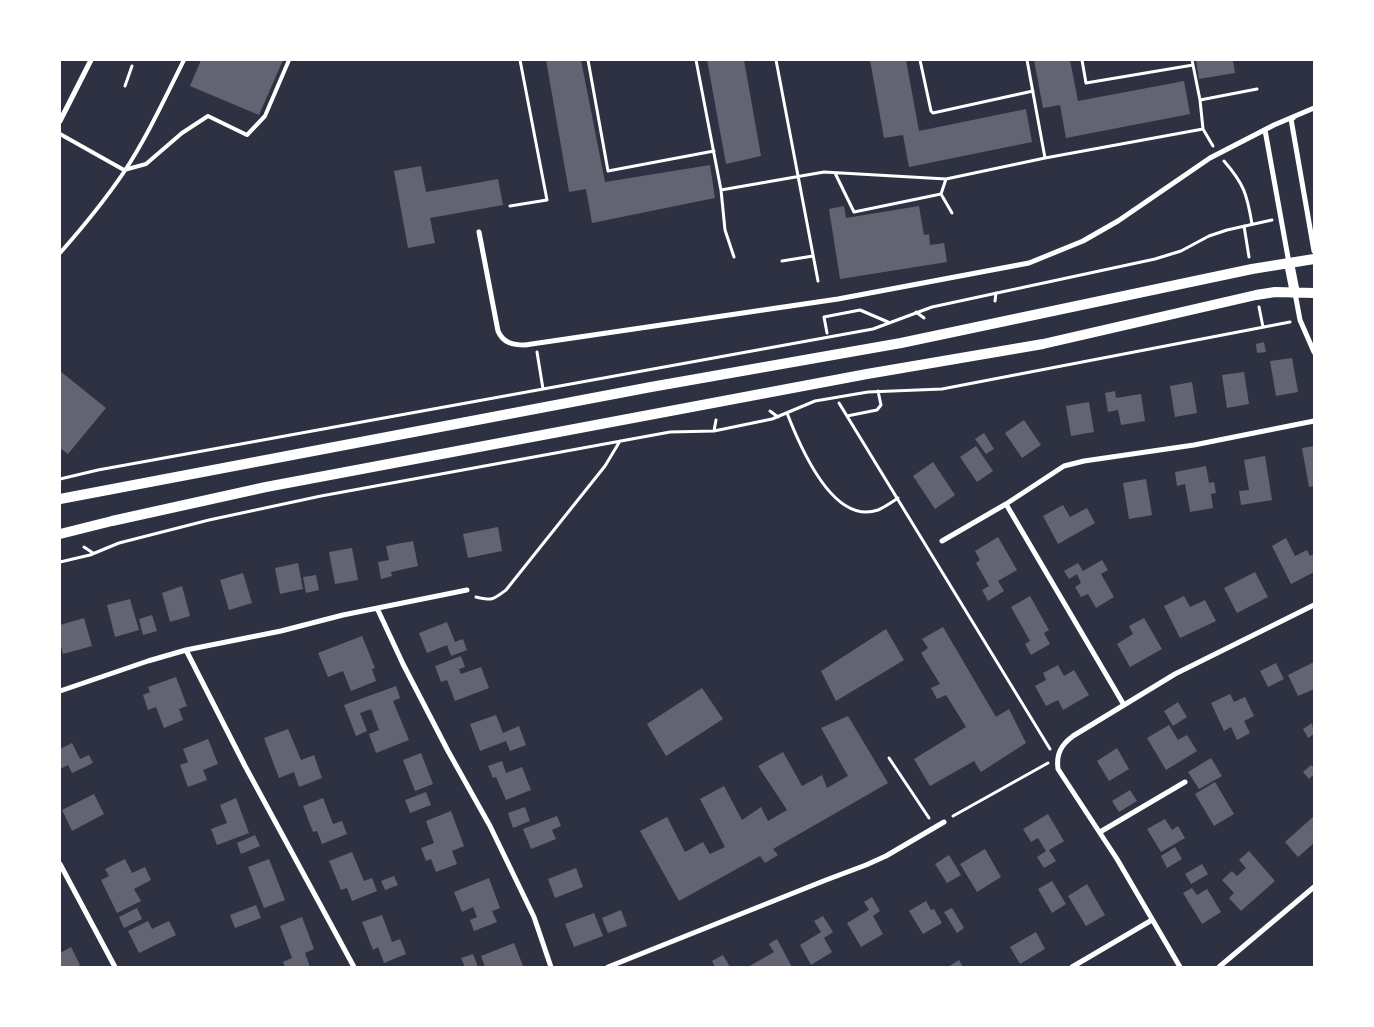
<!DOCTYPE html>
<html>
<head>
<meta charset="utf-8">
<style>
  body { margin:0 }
  #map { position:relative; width:1374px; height:1027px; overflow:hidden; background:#2d3142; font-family:"PT Sans",sans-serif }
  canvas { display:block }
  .frame { position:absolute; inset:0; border:61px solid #fff; pointer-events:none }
</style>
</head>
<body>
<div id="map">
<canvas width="1374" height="1027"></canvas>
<div class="frame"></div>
</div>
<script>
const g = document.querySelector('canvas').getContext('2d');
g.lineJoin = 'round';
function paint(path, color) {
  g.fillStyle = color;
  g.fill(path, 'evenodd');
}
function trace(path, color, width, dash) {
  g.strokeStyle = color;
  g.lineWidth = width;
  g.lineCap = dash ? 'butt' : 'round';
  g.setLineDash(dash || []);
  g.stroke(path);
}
paint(new Path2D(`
  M201 60H283L259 115 190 86Z
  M546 60H581L605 182 710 165 715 198 592 223 586 189 569 192Z
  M707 60H744L761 156 726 164Z
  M870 60H906L919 131 1026 109 1032 142 909 167 903 135 884 138Z
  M1034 60H1070L1078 101 1184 81 1190 114 1066 138 1060 105 1043 108Z
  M1196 60H1233L1235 73 1199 79Z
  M421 166 426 192 498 179 503 205 430 218 435 243 408 248 394 171Z
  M844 206 846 218 919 206 924 235 929 234 930 245 944 243 947 262 840 279 829 209Z
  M1264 342 1266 352 1257 353 1256 344Z
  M1292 358 1298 392 1276 396 1270 361Z
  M60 371 106 408 68 454 60 448Z
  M1244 372 1249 404 1227 408 1222 375Z
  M1192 382 1197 413 1175 417 1170 386Z
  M1115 391 1116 398 1141 394 1145 421 1121 425 1118 410 1108 412 1105 393Z
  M1089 402 1094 432 1071 436 1066 406Z
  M1024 420 1041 445 1022 458 1005 433Z
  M984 433 994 449 986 454 975 439Z
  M976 446 993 471 977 482 960 457Z
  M1314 446V486L1309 487 1302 448Z
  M1265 456 1272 500 1241 505 1239 491 1249 490 1244 460Z
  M933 462 955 495 935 509 913 476Z
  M1206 466 1209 483 1214 482 1216 493 1211 494 1213 508 1190 512 1185 484 1177 486 1175 472Z
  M1146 479 1152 515 1129 519 1123 483Z
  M1063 505 1070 517 1087 508 1095 523 1058 544 1043 516Z
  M498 527 502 551 468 558 463 534Z
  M998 537 1017 570 998 581 1004 591 988 601 982 590 989 586 976 563 980 560 975 551Z
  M1286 538 1295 556 1307 550 1310 556 1314 554V572L1291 584 1272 546Z
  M413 541 418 566 391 572 392 576 381 579 378 562 389 560 386 546Z
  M352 548 358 580 335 584 329 552Z
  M1102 560 1108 570 1101 574 1114 597 1096 608 1088 594 1081 597 1075 587 1081 583 1077 574 1069 579 1064 571 1078 563 1083 571Z
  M298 563 303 589 280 594 275 568Z
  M1255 572 1268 597 1237 613 1224 588Z
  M243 573 252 603 229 610 220 580Z
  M316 575 319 590 306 593 303 577Z
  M182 586 190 616 170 622 162 593Z
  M1030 596 1049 630 1044 633 1050 644 1031 655 1025 644 1030 641 1011 607Z
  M1184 596 1190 607 1205 600 1216 621 1180 638 1164 606Z
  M130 599 139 630 115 637 107 605Z
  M152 615 157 631 143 635 139 619Z
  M84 618 92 646 63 654 60 643V625Z
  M1144 618 1162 649 1130 667 1117 644 1133 634 1129 626Z
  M447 622 455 642 463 639 467 650 451 656 447 645 427 653 419 633Z
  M943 627 996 717 1009 709 1026 743 981 772 974 761 930 786 914 759 966 727 946 695 937 699 931 688 940 684 921 653 928 648 922 639Z
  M886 629 904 660 836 701 821 671Z
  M362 636 375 668 372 669 376 681 351 691 343 671 328 677 318 653Z
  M461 656 465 667 459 669 461 674 481 667 489 688 455 701 447 680 441 682 435 666Z
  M1314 662V689L1298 696 1288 675Z
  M1276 663 1284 679 1268 687 1260 671Z
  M1058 665 1064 676 1074 670 1089 695 1063 710 1058 700 1046 706 1035 686 1046 680 1043 673Z
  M176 677 187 706 179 709 183 720 164 728 156 707 148 710 143 695 150 692 148 687Z
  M396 686 400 698 393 701 409 740 376 753 369 734 379 730 371 709 360 713 367 731 356 736 344 705Z
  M702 688 723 719 666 756 647 724Z
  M1230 694 1234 702 1245 697 1254 716 1244 721 1250 733 1237 740 1231 727 1224 731 1211 703Z
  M1178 702 1187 717 1173 726 1164 711Z
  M496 715 503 733 519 726 526 745 510 751 506 741 480 751 470 724Z
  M848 716 888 783 773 849 778 855 765 863 760 856 679 901 640 831 667 817 685 852 703 842 710 854 725 847 700 799 724 786 742 820 761 807 768 821 787 810 758 766 783 752 802 786 822 775 827 788 848 776 821 728Z
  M1312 723 1314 734 1308 738 1303 729Z
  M1169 725 1178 740 1187 735 1197 751 1166 770 1147 738Z
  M288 729 301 760 314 755 322 778 299 787 294 772 279 778 264 738Z
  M208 739 218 764 203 770 207 780 188 787 180 765 188 762 183 749Z
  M72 743 80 759 89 755 93 763 72 773 68 765 60 769V749Z
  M1117 748 1129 769 1109 781 1097 761Z
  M421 753 433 784 415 791 403 760Z
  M1211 758 1222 776 1199 789 1188 772Z
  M502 761 506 773 522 767 531 790 506 800 496 777 493 778 488 766Z
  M1311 765 1314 768V774L1309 779 1303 772Z
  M1215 782 1234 814 1214 826 1195 794Z
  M1130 790 1137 801 1119 812 1112 801Z
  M426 792 431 805 410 813 405 800Z
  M94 794 104 814 72 831 62 810Z
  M236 798 249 833 217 845 211 829 227 823 220 805Z
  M323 798 333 824 342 821 347 834 322 844 317 831 313 832 303 806Z
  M525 807 530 821 513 828 508 813Z
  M451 811 464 846 452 851 457 864 436 872 431 859 426 861 421 848 434 843 426 821Z
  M1048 814 1064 841 1049 850 1056 861 1044 868 1037 857 1046 851 1038 838 1031 842 1023 829Z
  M557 816 561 826 552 830 556 839 531 849 523 829Z
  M1314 816V843L1298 857 1285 842Z
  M1165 819 1172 830 1178 826 1185 838 1161 852 1147 829Z
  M255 835 260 846 241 854 237 843Z
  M1175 847 1182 859 1167 868 1161 856Z
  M985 849 1001 877 977 892 960 864Z
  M1249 851 1275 881 1241 911 1229 898 1234 893 1222 880 1232 871 1237 876 1246 868 1239 860Z
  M352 852 364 881 372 878 377 891 352 901 347 888 341 890 329 861Z
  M949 855 961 875 947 883 935 864Z
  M125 859 132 873 145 867 151 880 134 889 141 901 117 913 101 880 109 876 105 869Z
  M269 859 285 900 264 908 248 867Z
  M1202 864 1208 874 1191 884 1185 874Z
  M576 868 583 887 555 898 548 879Z
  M394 876 398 885 385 890 381 881Z
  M489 878 500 908 492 911 497 922 474 931 470 920 477 917 473 907 462 912 454 892Z
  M1052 881 1066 904 1052 913 1038 889Z
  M1087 884 1105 915 1086 926 1068 896Z
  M1192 888 1197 895 1207 889 1221 912 1202 924 1183 893Z
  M872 897 880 911 873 916 883 934 861 947 847 923 869 910 864 902Z
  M926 901 931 910 934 909 942 923 923 934 909 911Z
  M256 905 261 918 235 928 230 915Z
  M137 908 142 919 124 928 119 917Z
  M952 908 964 928 957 933 944 912Z
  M621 910 627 926 608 933 602 918Z
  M594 913 603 936 574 947 565 924Z
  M382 915 392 942 400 939 406 954 384 963 378 947 373 950 362 922Z
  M823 916 833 932 824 938 832 952 811 965 800 945 821 932 814 921Z
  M302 917 314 949 305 953 310 967H285L283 962 292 958 280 926Z
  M148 921 152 929 169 921 176 935 139 953 128 931Z
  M1036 932 1045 949 1020 964 1010 947Z
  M777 939 792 967H748L774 952 769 944Z
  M514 943 523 966 485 967 481 956Z
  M71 947 80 965 76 967H60V953Z
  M473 954 478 967H465L461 958Z
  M723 955 730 967H715L712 961Z
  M959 960 963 967H948Z`), '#626471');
trace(new Path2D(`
  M588 60 608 171 714 151
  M696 60 721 190 824 172 946 179 1045 158 1203 129
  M776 60 818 281
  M920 60 931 111 933 113 1033 91
  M1027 60 1045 158
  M1082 60 1086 83 1193 65
  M1192 60 1200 100 1203 129 1213 146
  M125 86 132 66
  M1200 100 1257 89
  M1224 161C1244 184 1247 194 1252 224
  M835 173 854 212 941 194 952 213
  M721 190 725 230 734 257
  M941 194 946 179
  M510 206 547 200 520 60
  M1244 226 1249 257
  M782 261 813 256
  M995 301 996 293
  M1259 307 1263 327
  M916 312 924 318
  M824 317 860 310 888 322
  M824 317 827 333
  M537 352 543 389
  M839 403 1050 749
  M770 411 778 417
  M787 413C799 444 832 526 878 510 885 507 892 502 898 498
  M847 416 877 410 881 405 878 391
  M714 431 716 420
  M60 479 98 470 873 329 932 307 1155 259 1181 251 1209 236 1227 230 1272 220
  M84 547 93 553
  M60 562 90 555 119 543 209 520 321 496 670 432 714 431 772 419 815 401 868 392 942 389 1290 322
  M476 597C492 601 493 600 506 590L605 466 620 441
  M889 758 929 818
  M953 816 1048 763`), '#fff', 3);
trace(new Path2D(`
  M60 134 124 170 146 164 182 133 208 116 247 135 265 116 289 60
  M60 253C83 227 105 200 124 172 147 137 165 98 184 60`), '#fff', 4);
trace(new Path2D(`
  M1293 118 1291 119 1314 251
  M60 121 91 60
  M1265 130 1289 263
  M479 232 498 331C503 343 513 345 525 345L838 299 1029 263 1083 241 1118 221 1210 158 1274 125 1314 108
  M1295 293 1300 320 1314 352
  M1006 504 1124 705
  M942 541 1006 504 1064 466 1084 461 1194 445 1314 421
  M377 608 403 664 448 751 490 826 534 917 551 967
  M186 650 245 766 354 967
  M60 691 148 661 186 650 281 631 343 615 467 590
  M1100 832 1185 782
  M60 864 115 967
  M608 967 826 880 866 865 886 856 944 822
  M1072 967 1152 920
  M1180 967 1117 859 1058 769C1056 754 1061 745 1073 736L1175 674 1314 605
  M1219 967 1314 887`), '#fff', 5);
trace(new Path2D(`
  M1289 263 1295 293
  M60 499 651 387 901 343 1252 269 1314 259
  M60 534 112 521 266 487 867 374 1043 344 1256 295 1275 292 1314 293`), '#fff', 10);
</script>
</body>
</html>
